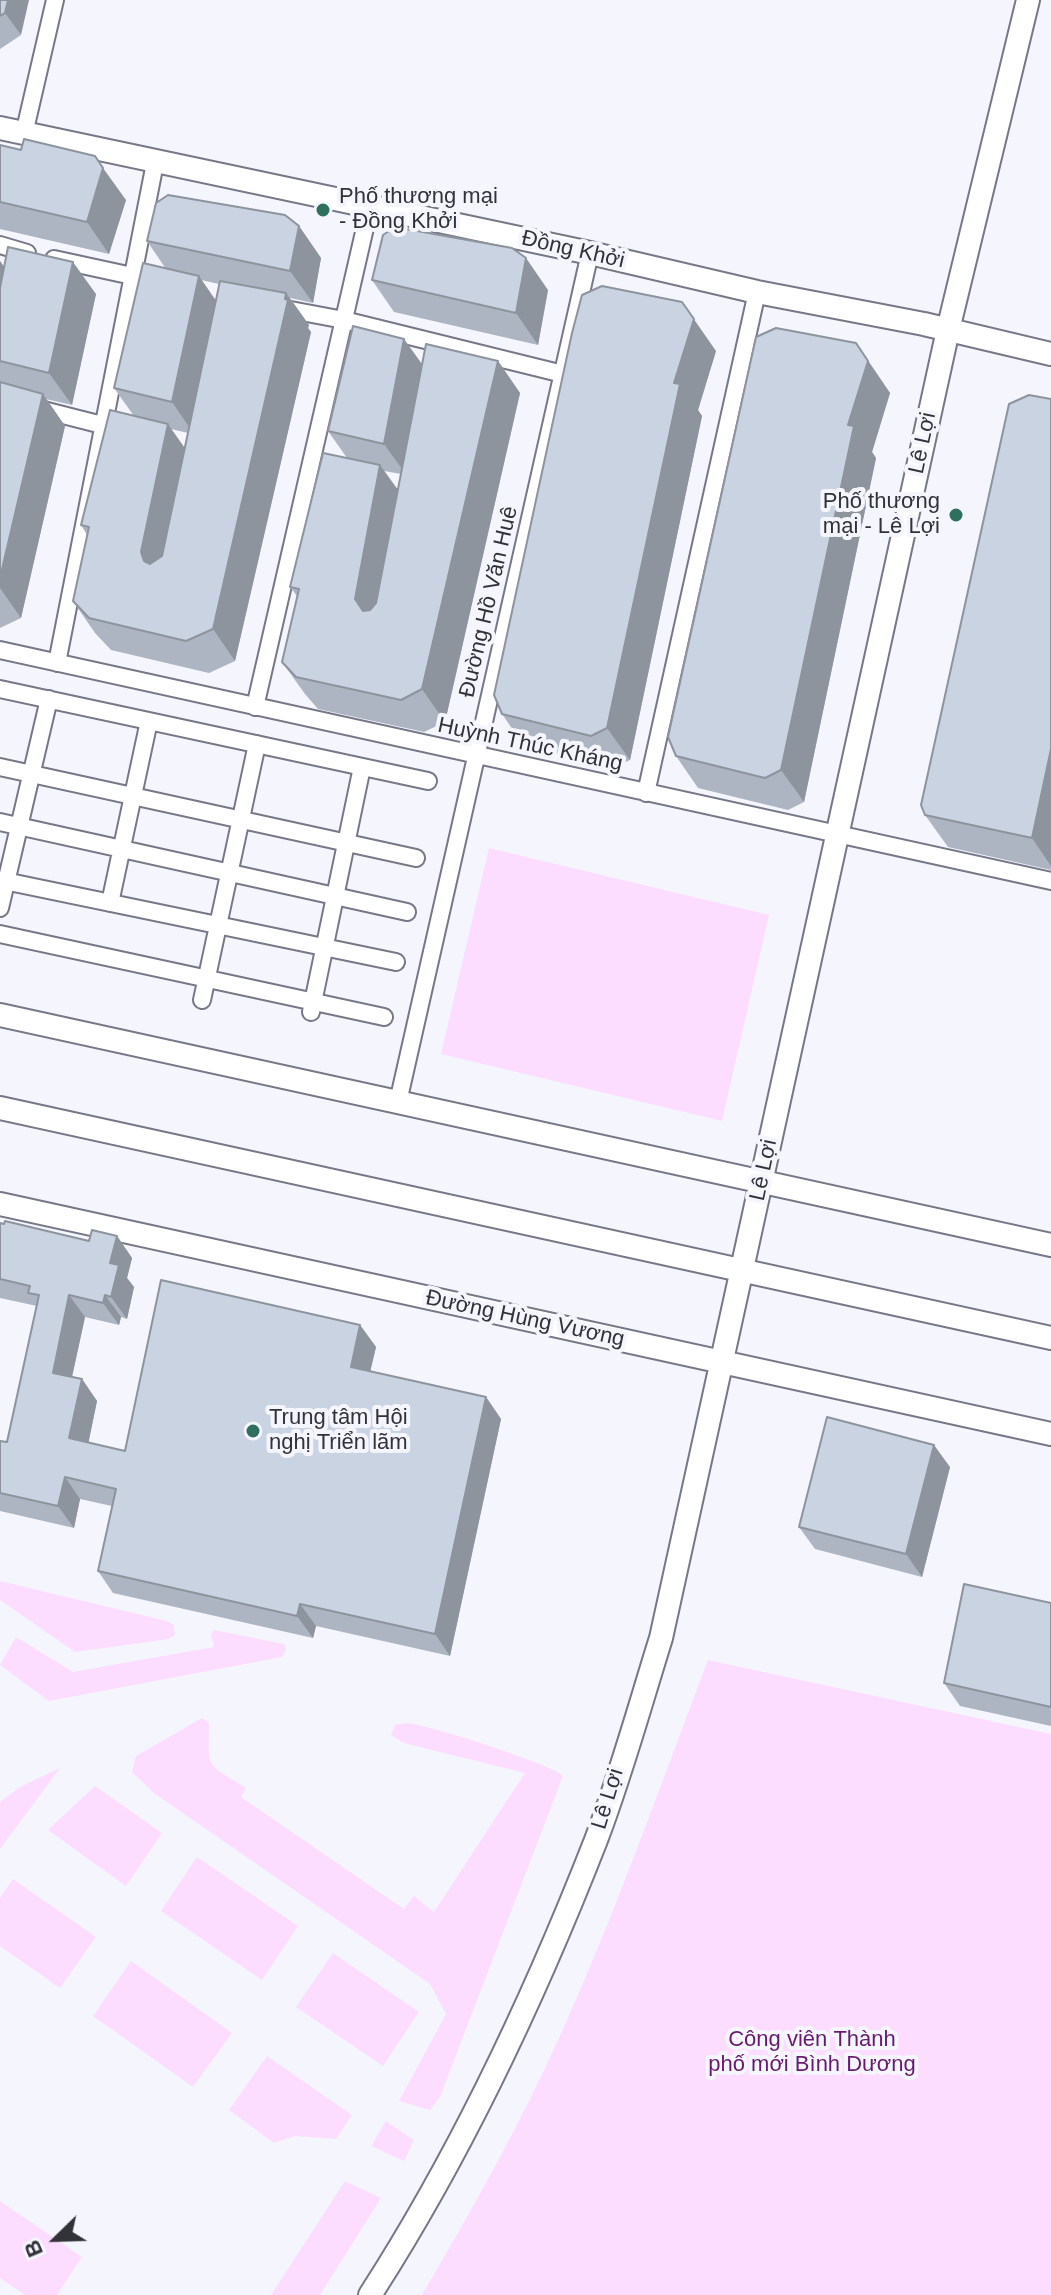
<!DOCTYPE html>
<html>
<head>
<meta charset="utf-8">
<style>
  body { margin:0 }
  #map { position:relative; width:1051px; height:2295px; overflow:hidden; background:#f5f6fd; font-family:Helvetica,sans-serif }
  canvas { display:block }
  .north { position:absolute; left:16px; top:2199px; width:80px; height:80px; -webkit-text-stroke:6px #f5f6fd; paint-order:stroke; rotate:247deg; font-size:22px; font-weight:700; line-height:32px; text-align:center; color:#323239 }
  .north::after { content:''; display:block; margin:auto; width:28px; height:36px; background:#323239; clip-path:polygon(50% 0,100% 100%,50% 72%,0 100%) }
</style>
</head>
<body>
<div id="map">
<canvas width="1051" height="2295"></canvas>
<div class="north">B</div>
</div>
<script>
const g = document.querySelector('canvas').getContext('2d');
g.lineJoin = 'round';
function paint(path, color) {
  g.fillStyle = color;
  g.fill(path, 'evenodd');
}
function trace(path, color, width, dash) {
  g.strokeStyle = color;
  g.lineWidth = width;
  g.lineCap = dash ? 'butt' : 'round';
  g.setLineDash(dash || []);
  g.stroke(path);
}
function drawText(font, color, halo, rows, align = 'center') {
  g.font = font + ' Helvetica,sans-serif';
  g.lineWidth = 8;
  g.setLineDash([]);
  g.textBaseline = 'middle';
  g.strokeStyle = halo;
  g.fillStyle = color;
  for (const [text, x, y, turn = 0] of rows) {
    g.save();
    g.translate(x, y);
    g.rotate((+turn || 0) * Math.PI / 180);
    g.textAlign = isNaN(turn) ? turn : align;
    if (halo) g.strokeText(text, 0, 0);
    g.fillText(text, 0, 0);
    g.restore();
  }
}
paint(new Path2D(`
  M489 848 769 915 722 1121 441 1054Z
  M0 1581 167 1621 174 1625 175 1635 169 1639 75 1652 0 1600Z
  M214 1630 284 1644 286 1650 282 1657 49 1701 0 1665 16 1637 73 1672 214 1647 211 1634Z
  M708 1660 1051 1734V2295H422C471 2211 519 2127 559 2038 615 1915 660 1786 708 1660Z
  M202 1718 209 1723C209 1771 204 1761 246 1788L241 1797 404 1909 414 1896 434 1912 525 1773 404 1743 391 1735 395 1725C396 1725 406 1723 407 1723 426 1724 554 1765 563 1776L440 2097 430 2110 399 2101 446 2014 430 1984 154 1793 132 1772 136 1756Z
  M60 1768 0 1849V1802L20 1787Z
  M95 1786 162 1833 126 1886 48 1830Z
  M197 1857 298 1926 262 1980 161 1911Z
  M13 1879 96 1937 60 1988 0 1946V1898Z
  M333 1953 419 2012 383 2066 296 2007Z
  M131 1961 232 2033 193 2087 93 2016Z
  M267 2056 352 2115 336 2139 295 2136 274 2143 229 2110Z
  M386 2121 414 2140 404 2161 371 2146Z
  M345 2181 381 2198 320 2295H271Z
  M0 2201 82 2257 57 2295H25L0 2278Z`), '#fcddff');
const street = new Path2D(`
  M24 134 55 0
  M0 245 27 253
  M54 259 160 282
  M280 308 344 320 563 374
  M0 399 114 428
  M0 650 1051 881
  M57 663 155 163
  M0 689 428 781
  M255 707 370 206
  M0 767 416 858
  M646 793 757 292
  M0 822 407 912
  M0 880 396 962
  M110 903 149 721
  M0 908 49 699
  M0 934 384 1017
  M202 1000 257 744
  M311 1012 362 767
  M398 1102 590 253`);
const secondary = new Path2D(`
  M0 128 590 253 757 292 924 324 1051 354
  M0 1015 1051 1245
  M0 1108 1051 1338
  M0 1204 1051 1434
  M370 2295C461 2154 535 1996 596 1840 621 1775 640 1705 661 1638L948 330 1028 0`);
trace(street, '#767887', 20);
trace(secondary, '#767887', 26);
trace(street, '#fff', 16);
trace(secondary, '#fff', 22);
paint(new Path2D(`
  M0 0 21 35 0 49Z
  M0 145 126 200 109 254 0 229Z
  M299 226 321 258 313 303 290 298 309 325 308 328 311 332 235 661 209 673 111 650 95 633 73 601 87 535 81 525 134 416 114 388 166 269 147 241ZM201 280 219 284 216 301ZM171 429 188 433 185 448Z
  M0 261 4 267 96 294 72 405 46 399 65 426 21 618 0 628Z
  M372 280 548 290 538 345 394 312Z
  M856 343 890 393 872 452 876 458 804 802 788 810 698 788 676 756Z
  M716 351 698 410 702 416 630 760 613 768 524 746 502 714Z
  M498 361 520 393 445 722 424 732 318 709 305 694 282 662 297 596 290 587 347 458 328 431 422 364ZM384 471 401 474 398 490Z
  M1051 399V870L948 847 925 815Z
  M0 1223 89 1241 117 1236 132 1258 127 1278 134 1287 127 1319 121 1317 119 1325 85 1317 72 1377 82 1379 97 1401 88 1443 125 1451 360 1325 376 1347 370 1372 486 1397 501 1419 450 1656 316 1626 313 1638 113 1593 98 1571 112 1506 80 1499 74 1528 0 1511V1441L7 1442 37 1306 0 1298Z
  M950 1467 922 1577 815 1549 799 1527Z
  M1051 1603V1726L960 1706 944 1683Z`), '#aeb5c2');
paint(new Path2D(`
  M8 0H29L21 35 5 13Z
  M103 168 126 200 109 254 87 222Z
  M299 226 321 258 313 303 290 271Z
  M526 258 548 290 538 345 516 313Z
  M0 261 9 274 0 320Z
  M73 262 96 294 72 405 49 373Z
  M199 276 221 308 194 434 172 402Z
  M286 293 309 325 308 328 311 332 235 661 213 629Z
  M682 302 716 351 698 410 702 416 630 760 607 728 674 383Z
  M404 339 427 371 407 476 384 444Z
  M856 343 890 393 872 452 876 458 804 802 781 770Z
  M498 361 520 393 445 722 422 689Z
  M43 394 65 426 21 618 0 588V578Z
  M168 424 190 456 163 584 144 561 141 552Z
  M380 465 403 497 377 631 355 599Z
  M1051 749V866L1032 838Z
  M117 1236 132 1258 127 1278 134 1287 127 1319 111 1297 110 1263Z
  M69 1295 85 1317 68 1395 53 1373Z
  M105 1295 121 1317 119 1325 103 1303Z
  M360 1325 376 1347 366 1389 351 1367Z
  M82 1379 97 1401 85 1460 69 1438Z
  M486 1397 501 1419 450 1656 435 1634Z
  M934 1445 950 1467 922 1577 906 1554Z
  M65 1477 80 1499 74 1528 58 1506Z
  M300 1604 316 1626 313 1638 297 1616Z`), '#8d949e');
const building = new Path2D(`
  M0 0H8L5 13 0 16Z
  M24 139 95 156 103 168 87 222 0 202V145L21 150Z
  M168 195 285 215 299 226 290 271 147 241 156 203Z
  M395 227 512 248 526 258 516 313 372 280 383 235Z
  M8 247 73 262 49 373 0 361V288Z
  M143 263 199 276 172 402 114 388Z
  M220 281 286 293 285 299 288 300 213 629 186 641 89 618 73 601 89 527 81 525 110 410 168 424 141 552 144 561 150 564 162 556Z
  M602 286 682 302 694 319 674 383 680 384 607 728 591 736 502 714 494 695 572 333 582 295Z
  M353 326 404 339 384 444 328 431Z
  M776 328 856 343 868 361 848 425 854 426 781 770 765 778 676 756 668 737 756 337Z
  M426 344 498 361 422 689 401 700 296 677 282 662 299 589 290 587 323 453 380 465 355 599 363 611 370 610 376 603Z
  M0 382 43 394 0 578Z
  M1029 395 1051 399V749L1032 838 925 815 921 805 1009 404Z
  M5 1221 89 1241 92 1230 117 1236 110 1263 119 1265 111 1297 105 1295 103 1303 69 1295 53 1373 82 1379 69 1438 125 1451 161 1280 360 1325 351 1367 486 1397 435 1634 300 1604 297 1616 98 1571 116 1489 65 1477 58 1506 0 1493V1441L7 1442 39 1295 28 1293 30 1286 0 1279V1223L4 1224Z
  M827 1417 934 1445 906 1554 799 1527Z
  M964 1584 1051 1603V1707L944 1683Z`);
paint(building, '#cad3e2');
trace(building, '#8d949e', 2);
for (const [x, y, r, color] of [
  [323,210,8,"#2f6f5e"],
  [956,515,8,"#2f6f5e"],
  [253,1431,8,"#2f6f5e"]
]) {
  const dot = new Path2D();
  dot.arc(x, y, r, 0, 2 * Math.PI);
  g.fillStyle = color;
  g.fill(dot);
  trace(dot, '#f5f6fd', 3);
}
drawText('22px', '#323239', '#f5f6fd', [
  ["Phố thương mại",339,197],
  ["- Đồng Khởi",339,222],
  ["Phố thương",940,502,"right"],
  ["mại - Lê Lợi",940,527,"right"],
  ["Trung tâm Hội",269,1418],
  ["nghị Triển lãm",269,1443]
], 'left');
drawText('22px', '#323239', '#f5f6fd', [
  ["Đồng Khởi",573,250,13],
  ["Lê Lợi",923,443,-78],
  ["Đường Hồ Văn Huê",489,602,-77],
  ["Huỳnh Thúc Kháng",530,745,12],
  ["Lê Lợi",764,1170,-78],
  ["Đường Hùng Vương",525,1319,12],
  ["Lê Lợi",608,1799,-73]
]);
drawText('22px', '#681a70', '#f5f6fd', [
  ["Công viên Thành",812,2040],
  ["phố mới Bình Dương",812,2065]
]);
</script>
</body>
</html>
